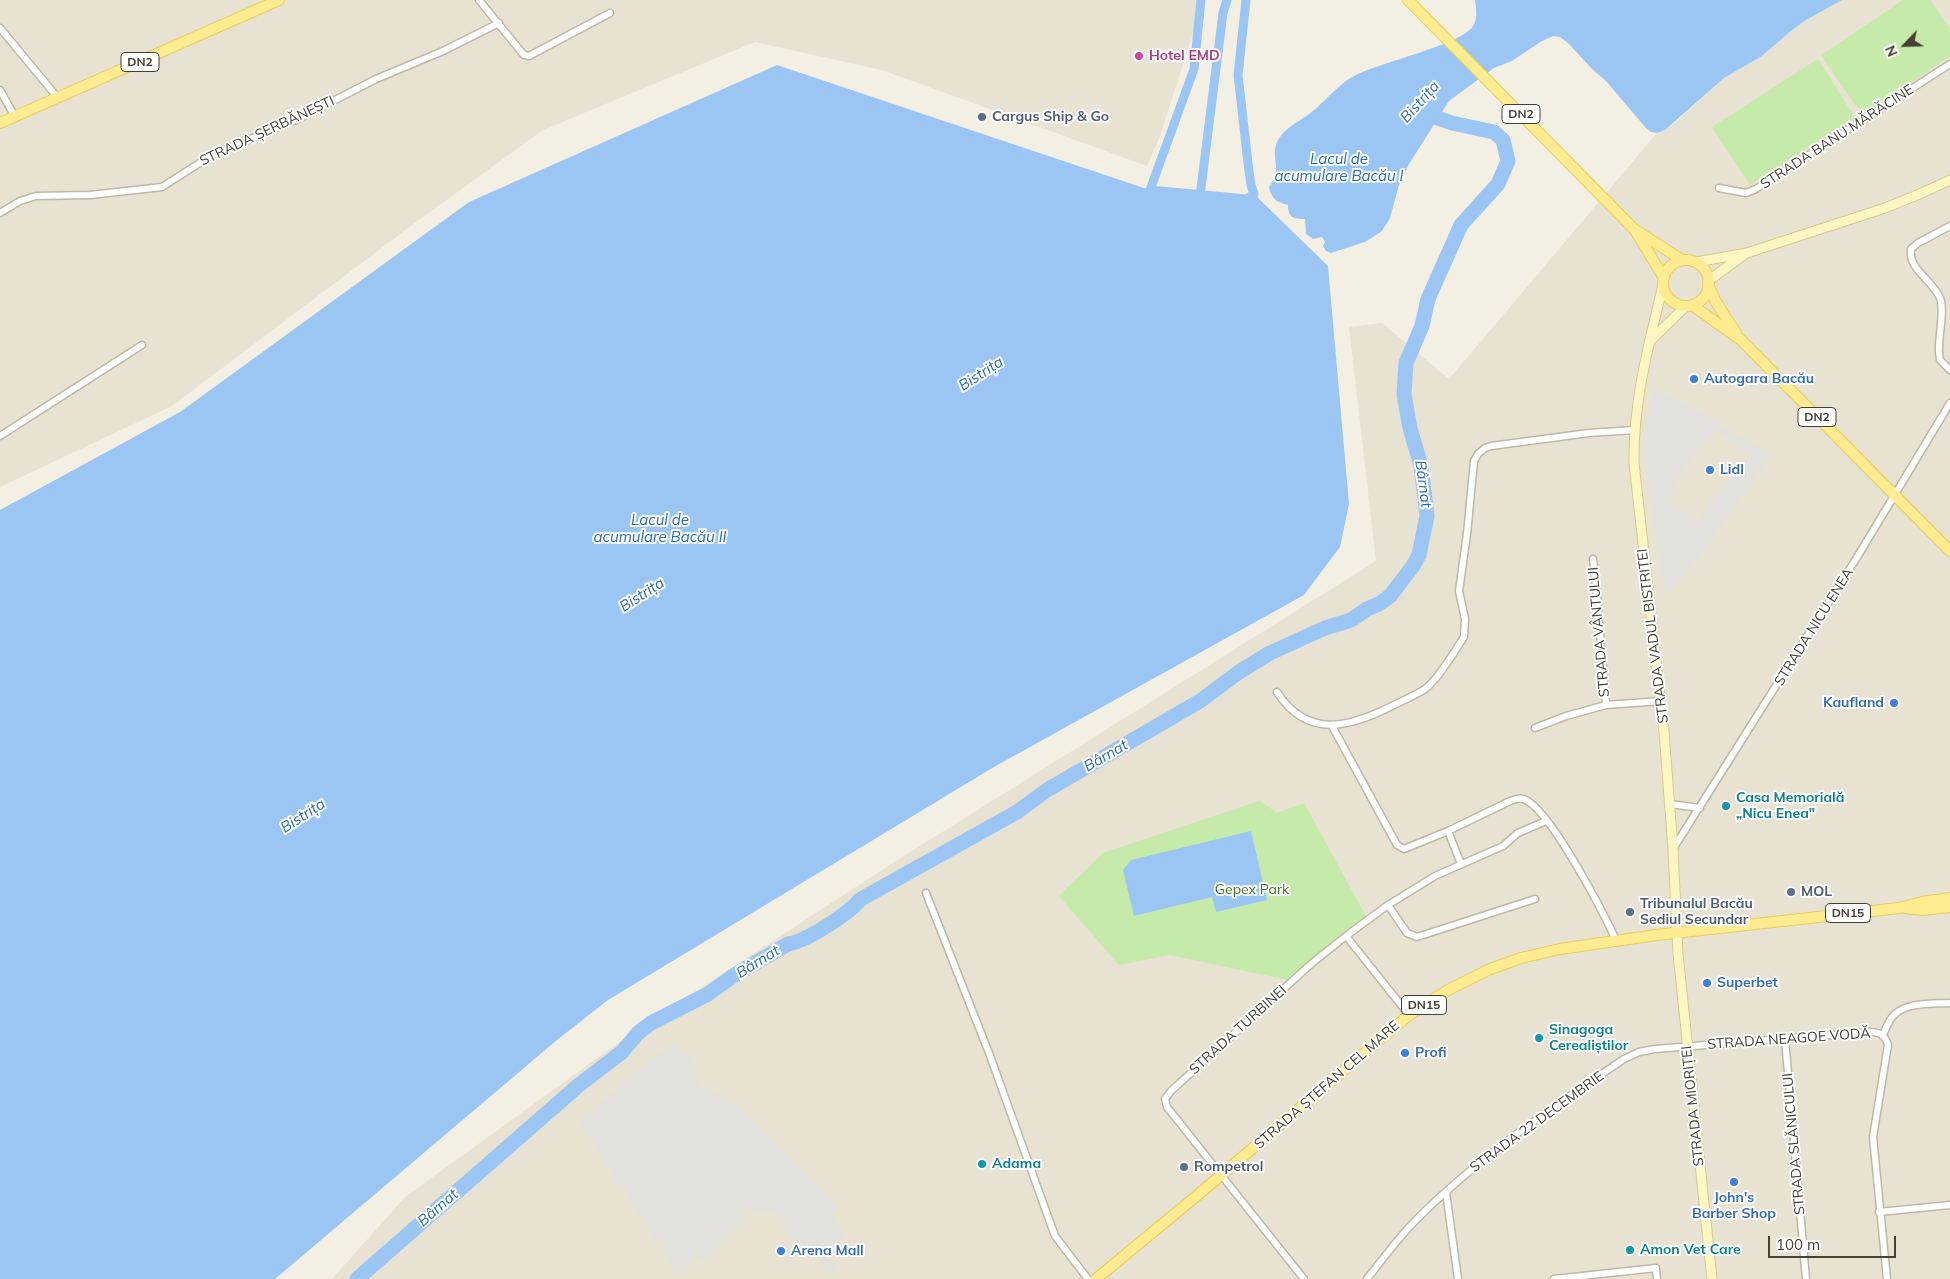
<!DOCTYPE html>
<html>
<head>
<meta charset="utf-8">
<style>
  body { margin:0 }
  #map { position:relative; width:1950px; height:1279px; overflow:hidden; background:#f3f0e3; font-family:Mulish,sans-serif }
  canvas { display:block }
  .north { position:absolute; left:1880px; top:20px; width:50px; height:50px; -webkit-text-stroke:4px #fff; paint-order:stroke; rotate:246deg; font-size:14px; font-weight:700; line-height:20px; text-align:center; color:#454033 }
  .north::after { content:''; display:block; margin:auto; width:18px; height:22px; background:#454033; clip-path:polygon(50% 0,100% 100%,50% 72%,0 100%) }
  .scale { position:absolute; left:1768px; top:1236px; width:128px; height:22px; box-sizing:border-box; border:2px solid #454033; border-top:0; padding-left:6px; font-size:15px; line-height:18px; white-space:nowrap; color:#454033; -webkit-text-stroke:4px #fff; paint-order:stroke }
</style>
</head>
<body>
<div id="map">
<canvas width="1950" height="1279"></canvas>
<div class="north">N</div>
<div class="scale">100 m</div>
</div>
<script>
const g = document.querySelector('canvas').getContext('2d');
g.lineJoin = 'round';
function paint(path, color) {
  g.fillStyle = color;
  g.fill(path, 'evenodd');
}
function trace(path, color, width, dash) {
  g.strokeStyle = color;
  g.lineWidth = width;
  g.lineCap = dash ? 'butt' : 'round';
  g.setLineDash(dash || []);
  g.stroke(path);
}
function drawText(font, color, halo, rows, align = 'center') {
  g.font = font + ' Mulish,sans-serif';
  g.lineWidth = 4;
  g.setLineDash([]);
  g.textBaseline = 'middle';
  g.strokeStyle = halo;
  g.fillStyle = color;
  for (const [text, x, y, turn = 0] of rows) {
    g.save();
    g.translate(x, y);
    g.rotate((+turn || 0) * Math.PI / 180);
    g.textAlign = isNaN(turn) ? turn : align;
    if (halo) g.strokeText(text, 0, 0);
    g.fillText(text, 0, 0);
    g.restore();
  }
}
paint(new Path2D(`
  M0 0H1204L1159 139 1147 166 882 70 755 42 543 130 404 231 172 406 0 487Z
  M1842 0H1950V1279H332L405 1197 639 1028 899 859 1376 561 1349 327 1382 323 1449 379 1657 133 1665 130 1679 119 1724 78 1762 56 1792 30 1806 20Z`), '#e7e2d1');
paint(new Path2D(`
  M1903 0H1930L1950 29V56L1862 115 1821 55Z
  M1818 59 1855 118 1750 185 1712 127Z
  M1260 801 1277 813 1304 803 1369 922 1293 981 1169 955 1119 965 1059 896 1103 853Z`), '#c6eaa9');
paint(new Path2D(`
  M1652 386 1772 454 1733 510 1682 578 1666 596 1650 502 1647 464V429ZM1715 429 1749 456 1696 522 1668 499 1677 488 1672 483Z
  M674 1045 681 1048 692 1059 700 1087 733 1102 838 1207 831 1215 846 1236 826 1256 835 1265V1270L830 1272 780 1223 786 1216 763 1209 750 1211 702 1262 696 1256 679 1275 579 1122 644 1064 667 1048Z`), '#e3e1dc');
paint(new Path2D(`
  M1475 0H1842L1806 20 1792 30 1762 56 1724 78 1665 130 1657 133 1651 132 1646 128 1606 81 1592 69 1568 43 1560 37 1553 36 1542 41 1512 61 1494 68 1449 101 1409 164 1399 185 1390 218 1382 231 1365 242 1331 253 1326 251 1323 246 1325 242 1322 237 1313 239 1306 234 1305 219C1294 219 1288 218 1288 205 1277 202 1272 200 1269 187 1284 169 1269 157 1278 140 1286 126 1301 121 1313 111 1326 100 1339 84 1354 76 1378 63 1463 44 1473 26 1478 18 1476 9 1475 0Z
  M777 65 1150 190 1247 200 1254 194 1328 266 1349 504 1340 547 1304 595 994 767 608 1000 557 1040 275 1279H0V510L180 412 469 202Z
  M1251 831 1267 900 1216 912 1212 897 1134 916 1123 870 1131 860Z`), '#9bc6f4');
trace(new Path2D(`
  M1201 0 1194 69 1150 190 1247 199 1254 194 1251 185 1248 163 1238 75 1246 0
  M1197 199 1200 196 1223 13 1227 0`), '#9bc6f4', 9);
trace(new Path2D(`
  M357 1279 579 1085 622 1052 638 1033 651 1023 708 994 733 976 788 944C807 941 848 914 861 899L1017 812 1047 790 1200 701 1239 672 1270 653 1325 628 1351 620 1367 609 1379 604 1390 596 1413 566 1419 555 1427 516 1421 466 1410 428 1404 394 1406 363 1422 326 1428 299 1461 225 1498 184 1508 161 1503 140 1494 132 1452 123 1417 111`), '#9bc6f4', 15);
const minor = new Path2D(`
  M479 0 519 49 524 55 529 56 610 13
  M0 28 58 98
  M0 90 15 117
  M1719 188 1746 193 1756 189 1950 64
  M0 213 20 201 36 196 90 195 162 187 212 155 300 118 376 79 443 51 499 23
  M1950 226 1918 243 1911 249C1908 270 1932 279 1940 298 1945 311 1938 337 1939 352L1940 360 1950 370
  M0 436 142 345
  M1593 559 1596 584 1606 705 1661 701
  M1277 692C1308 740 1351 727 1394 705 1404 700 1416 695 1425 689 1437 681 1455 651 1464 637L1465 619 1459 591 1467 534 1474 461 1478 454 1485 448 1491 446 1589 433 1634 430
  M1332 726 1397 845 1404 849 1448 831 1508 802C1513 800 1518 797 1523 799 1548 805 1604 914 1616 940
  M1535 728 1566 716 1606 705
  M1670 804 1700 808
  M1448 831 1461 864
  M1673 849 1856 559 1950 403
  M926 893 989 1053 1055 1236 1088 1279
  M1388 905 1407 933 1417 937 1535 899
  M1346 936 1409 1015
  M1883 1035C1886 1028 1889 1019 1895 1014 1908 1002 1933 1004 1950 1003
  M1785 1039 1806 1279
  M1446 1192 1458 1279
  M1879 1212 1950 1205
  M1304 1279 1167 1107 1165 1099 1171 1091 1311 964 1346 936 1388 905 1435 876 1503 846 1518 833 1546 821
  M1367 1279C1382 1260 1396 1241 1413 1223 1476 1159 1550 1109 1624 1059L1639 1052 1655 1049 1870 1032C1880 1032 1885 1035 1888 1045L1873 1137 1887 1279
  M1554 1279 1656 1268 1657 1279`);
const secondary = new Path2D(`
  M1696 262 1747 253 1885 208 1915 196 1950 180
  M1708 281 1745 254
  M1663 285C1649 344 1633 401 1634 463L1664 732 1673 849 1678 954 1712 1279
  M1649 342 1686 306`);
const primary = new Path2D(`
  M1408 0 1634 229 1682 260
  M0 123 279 0
  M1636 232 1664 278
  M1663 283a23 23 0 1 1 46 0a23 23 0 1 1-46 0Z
  M1708 285 1716 302 1736 333
  M1692 305 1741 340 1950 551
  M1905 908 1923 910 1950 907
  M1096 1279 1199 1194 1409 1015 1448 990 1488 970 1521 958 1560 949 1656 935 1899 908 1922 902 1950 898`);
trace(minor, '#bfb8a5', 9);
trace(secondary, '#d5ca90', 11);
trace(primary, '#eace5a', 12);
trace(minor, '#fff', 6);
trace(secondary, '#fff6c1', 9);
trace(primary, '#ffeb90', 10);
for (const [x, y, r, color] of [
  [1139,56,5,"#d1479c"],
  [982,117,5,"#5c6f8a"],
  [1694,379,5,"#3f7fe0"],
  [1710,470,5,"#3f7fe0"],
  [1894,703,5,"#3f7fe0"],
  [1726,806,5,"#0f9aa8"],
  [1791,892,5,"#5c6f8a"],
  [1630,912,5,"#5c6f8a"],
  [1707,983,5,"#3f7fe0"],
  [1539,1038,5,"#0f9aa8"],
  [1405,1053,5,"#3f7fe0"],
  [982,1164,5,"#0f9aa8"],
  [1184,1167,5,"#5c6f8a"],
  [1734,1182,5,"#3f7fe0"],
  [1630,1250,5,"#0f9aa8"],
  [781,1251,5,"#3f7fe0"]
]) {
  const dot = new Path2D();
  dot.arc(x, y, r, 0, 2 * Math.PI);
  g.fillStyle = color;
  g.fill(dot);
  trace(dot, '#fff', 2);
}
for (const [x, y, w] of [
  [140,62,38],
  [1521,114,38],
  [1817,417,38],
  [1848,913,45],
  [1424,1005,45]
]) {
  const box = new Path2D();
  box.roundRect(x - w / 2, y - 9.5, w, 19, 4);
  g.fillStyle = '#fff';
  g.fill(box);
  trace(box, '#454033', 1);
}
drawText('bold 12px', '#454033', null, [
  ["DN2",140,62],
  ["DN2",1521,114],
  ["DN2",1817,417],
  ["DN15",1848,913],
  ["DN15",1424,1005]
]);
drawText('bold 14px', '#b23c85', '#fff', [
  ["Hotel EMD",1149,56]
], 'left');
drawText('bold 14px', '#4e5e75', '#fff', [
  ["Cargus Ship & Go",992,117],
  ["MOL",1801,892],
  ["Tribunalul Bacău",1640,904],
  ["Sediul Secundar",1640,920],
  ["Rompetrol",1194,1167]
], 'left');
drawText('14px', '#454033', '#fff', [
  ["STRADA ȘERBĂNEȘTI",267,131,-25],
  ["STRADA BANU MĂRĂCINE",1837,137,-33],
  ["STRADA NICU ENEA",1814,627,-58],
  ["STRADA VÂNTULUI",1599,632,-95],
  ["STRADA VADUL BISTRIȚEI",1653,636,-97],
  ["STRADA TURBINEI",1238,1030,-42],
  ["STRADA NEAGOE VODĂ",1789,1039,-4],
  ["STRADA ȘTEFAN CEL MARE",1327,1085,-41],
  ["STRADA MIORIȚEI",1693,1106,-96],
  ["STRADA 22 DECEMBRIE",1537,1122,-36],
  ["STRADA SLĂNICULUI",1794,1144,-95]
]);
drawText('bold 14px', '#366cbe', '#fff', [
  ["Autogara Bacău",1704,379],
  ["Lidl",1720,470],
  ["Kaufland",1884,703,"right"],
  ["Superbet",1717,983],
  ["Profi",1415,1053],
  ["John's",1734,1198,"center"],
  ["Barber Shop",1734,1214,"center"],
  ["Arena Mall",791,1251]
], 'left');
drawText('bold 14px', '#0d838f', '#fff', [
  ["Casa Memorială",1736,798],
  ["„Nicu Enea\"",1736,814],
  ["Sinagoga",1549,1030],
  ["Cerealiștilor",1549,1046],
  ["Adama",992,1164],
  ["Amon Vet Care",1640,1250]
], 'left');
drawText('14px', '#3b7924', '#fff', [
  ["Gepex Park",1252,890]
]);
drawText('italic 15px', '#276bb6', '#fff', [
  ["Bistrița",1420,102,-48],
  ["Lacul de",1339,159],
  ["acumulare Bacău I",1339,176],
  ["Bistrița",981,374,-33],
  ["Bârnat",1423,484,82],
  ["Lacul de",660,520],
  ["acumulare Bacău II",660,537],
  ["Bistrița",642,595,-33],
  ["Bârnat",1106,756,-30],
  ["Bistrița",303,816,-33],
  ["Bârnat",758,962,-32],
  ["Bârnat",438,1208,-41]
]);
</script>
</body>
</html>
